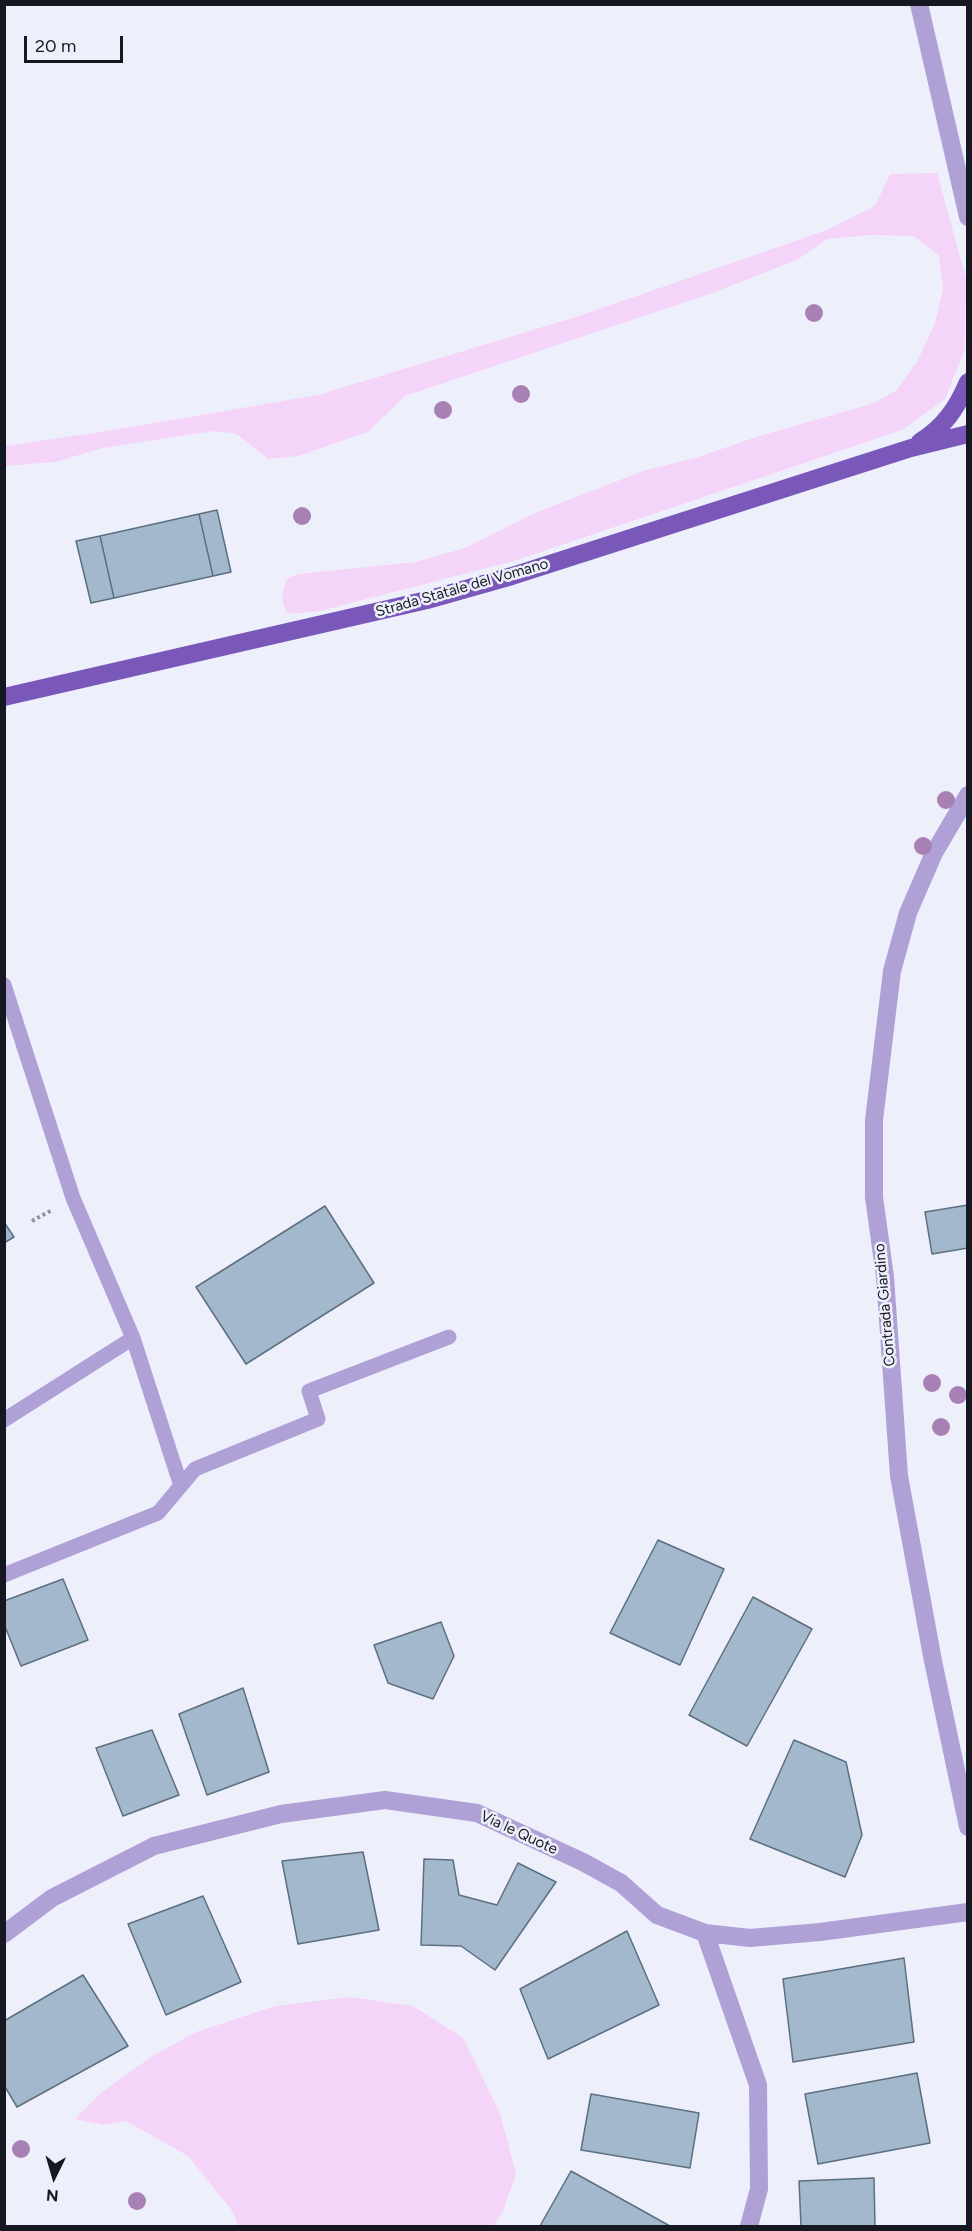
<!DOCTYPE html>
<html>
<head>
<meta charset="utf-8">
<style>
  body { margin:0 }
  #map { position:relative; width:972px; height:2231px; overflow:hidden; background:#edf0fb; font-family:Figtree,sans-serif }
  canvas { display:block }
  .frame { position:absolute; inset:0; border:6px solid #151821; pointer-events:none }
  .north { position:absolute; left:24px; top:2147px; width:60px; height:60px; -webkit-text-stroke:4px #edf0fb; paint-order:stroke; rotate:185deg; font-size:16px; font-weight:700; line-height:24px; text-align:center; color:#151821 }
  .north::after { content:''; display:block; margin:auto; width:21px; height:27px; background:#151821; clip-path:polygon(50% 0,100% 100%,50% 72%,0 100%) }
  .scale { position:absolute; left:24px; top:36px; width:99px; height:27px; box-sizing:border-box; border:3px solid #151821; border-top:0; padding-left:8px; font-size:18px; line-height:21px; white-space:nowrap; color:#151821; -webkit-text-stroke:4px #edf0fb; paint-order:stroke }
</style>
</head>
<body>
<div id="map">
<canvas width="972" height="2231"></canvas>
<div class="frame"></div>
<div class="north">N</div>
<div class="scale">20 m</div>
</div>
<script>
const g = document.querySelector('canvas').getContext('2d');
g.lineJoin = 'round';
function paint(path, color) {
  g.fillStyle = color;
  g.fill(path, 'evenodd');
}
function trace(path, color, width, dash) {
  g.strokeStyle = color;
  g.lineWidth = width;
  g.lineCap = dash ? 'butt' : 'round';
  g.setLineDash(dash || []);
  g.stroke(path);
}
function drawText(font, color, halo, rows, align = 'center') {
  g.font = font + ' Figtree,sans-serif';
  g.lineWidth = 5;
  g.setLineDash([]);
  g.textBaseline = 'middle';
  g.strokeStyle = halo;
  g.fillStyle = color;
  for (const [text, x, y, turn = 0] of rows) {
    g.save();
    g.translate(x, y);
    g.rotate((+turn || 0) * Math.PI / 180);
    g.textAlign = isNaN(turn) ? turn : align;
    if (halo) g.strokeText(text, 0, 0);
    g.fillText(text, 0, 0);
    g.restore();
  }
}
paint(new Path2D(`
  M937 173 966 278 965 349 945 399 902 430 514 561 320 611 288 614C280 600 281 593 288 578L299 574 416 562 465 548 535 513 643 471 698 457 756 437 874 403 897 390 918 360 935 323 943 289 939 256 914 236 871 235 827 239 797 260 707 295 405 396 368 432 298 456 268 459 237 434 214 431 103 448 55 462 5 466V446L107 431 318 395 579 316 824 231 875 206 890 174Z
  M350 1997 413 2006 463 2038 500 2113 516 2174 503 2211 493 2226H238L233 2212 188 2156 126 2121 103 2125 75 2119 101 2093 151 2057 196 2032 275 2006Z`), '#f5d4f9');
const building = new Path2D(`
  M217 510 231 572 213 576 199 514Z
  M199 514 213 576 114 598 100 536Z
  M100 536 114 598 91 603 76 541Z
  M968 1205V1248L932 1254 925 1212Z
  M325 1206 374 1283 246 1364 196 1287Z
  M4 1222 14 1237 4 1243Z
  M658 1540 724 1569 680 1665 610 1633Z
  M63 1579 88 1640 21 1666 4 1624V1601Z
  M753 1597 812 1629 747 1746 689 1715Z
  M441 1622 454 1656 433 1699 388 1683 374 1645Z
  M243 1688 269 1772 207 1795 179 1714Z
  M152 1730 179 1795 123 1816 96 1748Z
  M794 1740 846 1762 862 1835 845 1877 750 1839Z
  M363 1852 379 1930 298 1944 282 1861Z
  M424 1859 453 1860 459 1895 497 1905 518 1863 556 1882 495 1970 461 1946 421 1945Z
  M203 1896 241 1982 166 2015 128 1924Z
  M627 1931 659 2005 548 2059 520 1989Z
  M904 1958 914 2042 793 2062 783 1979Z
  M83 1975 128 2046 17 2107 4 2085V2021Z
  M917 2073 930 2143 818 2164 805 2094Z
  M591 2094 699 2113 690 2168 581 2150Z
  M571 2171 670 2226H540Z
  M874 2178 875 2226H801L799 2181Z`);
paint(building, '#a3b8cc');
trace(building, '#5c6f81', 1.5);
trace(new Path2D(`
  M32 1221 52 1210`), '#8f929c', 4, [3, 3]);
trace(new Path2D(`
  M4 985 73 1198 133 1338 181 1486
  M4 1420 133 1338
  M4 1575 158 1513 195 1469 318 1419 309 1391 449 1337`), '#afa0d6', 15);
trace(new Path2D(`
  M919 4 968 217
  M968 795 934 853 908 913 892 971 874 1120V1197L885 1277 899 1476 933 1661 968 1827
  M705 1933 758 2085 759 2189 749 2226
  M4 1934 52 1898 154 1846 281 1814 385 1800 477 1813 583 1862 621 1883 657 1915 705 1933 750 1938 820 1932 968 1912`), '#afa0d6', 18);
trace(new Path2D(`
  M920 442C944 427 957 408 968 382
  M4 697 427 600 512 576 911 448 968 434`), '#7a58ba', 18);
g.fillStyle = '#a781b3';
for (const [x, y] of [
  [814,313],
  [521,394],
  [443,410],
  [302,516],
  [946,800],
  [923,846],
  [932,1383],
  [958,1395],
  [941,1427],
  [21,2149],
  [137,2201]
]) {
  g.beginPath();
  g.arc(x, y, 9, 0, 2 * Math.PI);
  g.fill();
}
drawText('15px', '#151821', '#edf0fb', [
  ["Strada Statale del Vomano",462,588,-16],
  ["Contrada Giardino",885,1305,-95],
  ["Via le Quote",519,1833,25]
]);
</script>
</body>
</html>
